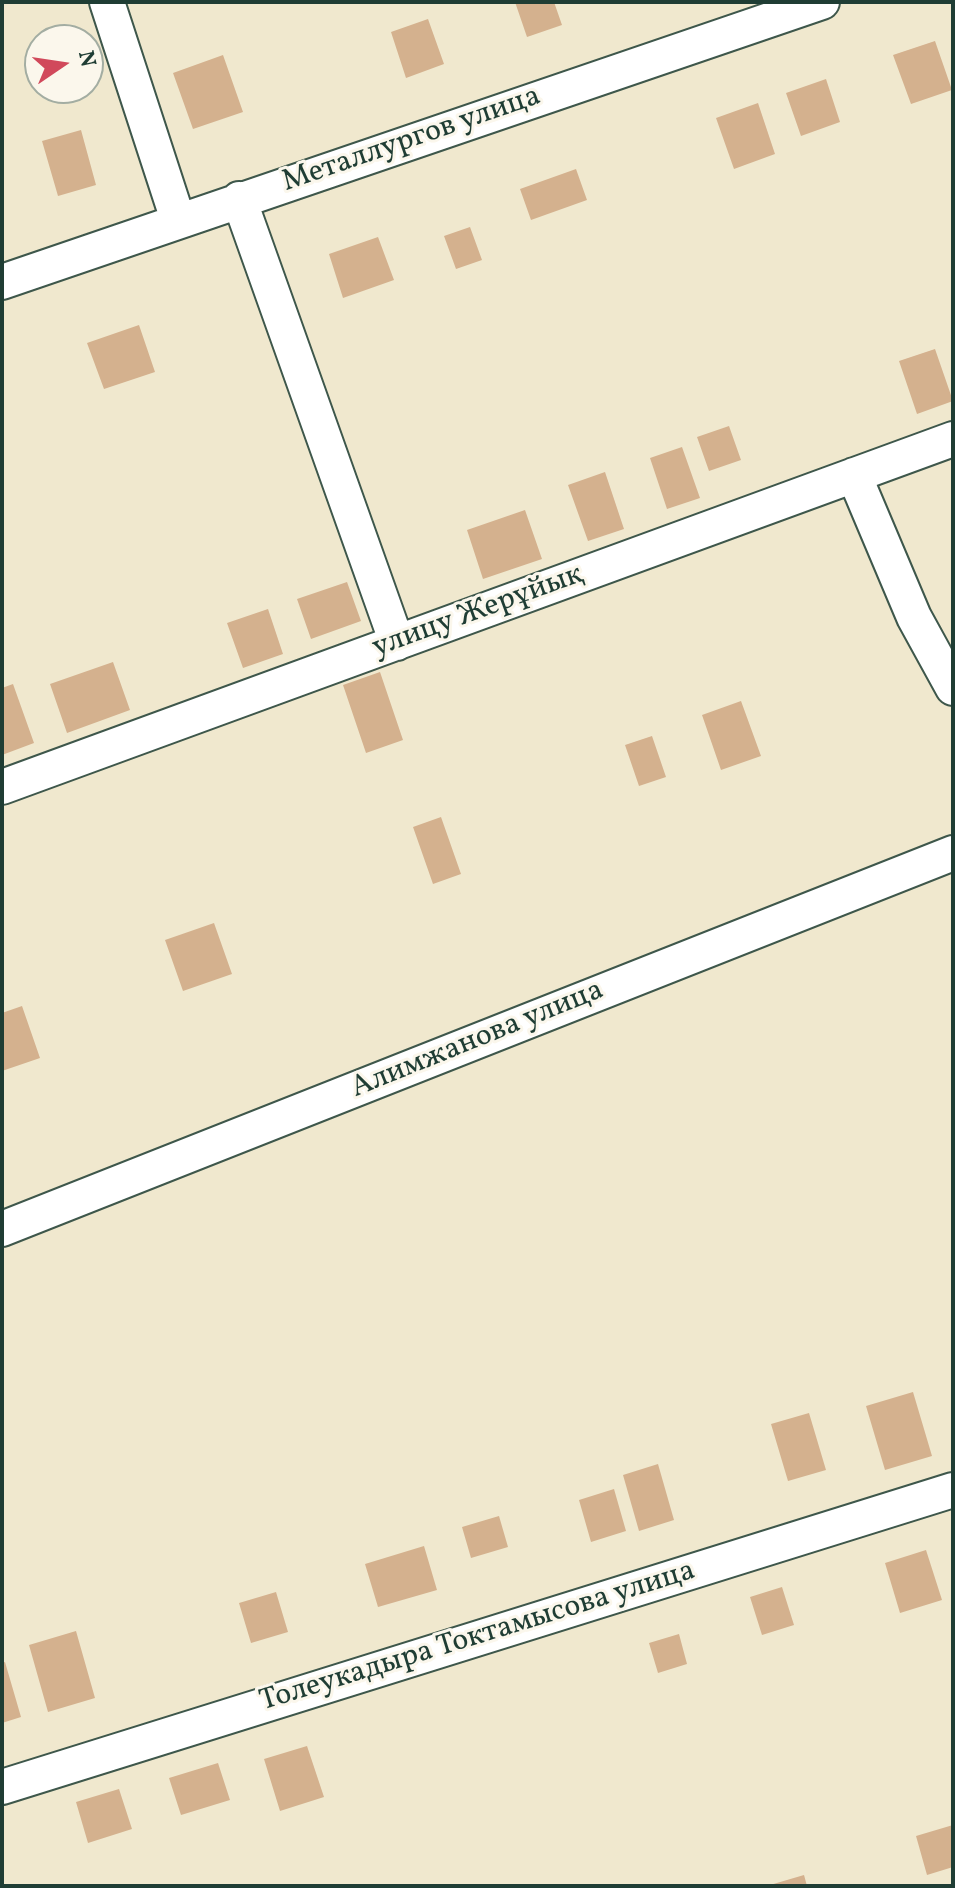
<!DOCTYPE html>
<html>
<head>
<meta charset="utf-8">
<style>
  body { margin:0 }
  #map { position:relative; width:955px; height:1888px; overflow:hidden; background:#f0e8ce; font-family:Vollkorn,serif }
  canvas { display:block }
  .frame { position:absolute; inset:0; border:4px solid #1f3d34; pointer-events:none }
  .north { position:absolute; left:24px; top:24px; width:80px; height:80px; box-sizing:border-box; background:#fbf7ec; border:2px solid #a3ada2; border-radius:50%; rotate:77deg; font-size:22px; font-weight:700; line-height:32px; text-align:center; color:#1f3d34 }
  .north::after { content:''; display:block; margin:auto; width:28px; height:36px; background:#d1495b; clip-path:polygon(50% 0,100% 100%,50% 72%,0 100%) }
</style>
</head>
<body>
<div id="map">
<canvas width="955" height="1888"></canvas>
<div class="frame"></div>
<div class="north">N</div>
</div>
<script>
const g = document.querySelector('canvas').getContext('2d');
g.lineJoin = 'round';
function paint(path, color) {
  g.fillStyle = color;
  g.fill(path, 'evenodd');
}
function trace(path, color, width, dash) {
  g.strokeStyle = color;
  g.lineWidth = width;
  g.lineCap = dash ? 'butt' : 'round';
  g.setLineDash(dash || []);
  g.stroke(path);
}
function drawText(font, color, halo, rows, align = 'center') {
  g.font = font + ' Vollkorn,serif';
  g.lineWidth = 6;
  g.setLineDash([]);
  g.textBaseline = 'middle';
  g.strokeStyle = halo;
  g.fillStyle = color;
  for (const [text, x, y, turn = 0] of rows) {
    g.save();
    g.translate(x, y);
    g.rotate((+turn || 0) * Math.PI / 180);
    g.textAlign = isNaN(turn) ? turn : align;
    if (halo) g.strokeText(text, 0, 0);
    g.fillText(text, 0, 0);
    g.restore();
  }
}
paint(new Path2D(`
  M515 2H554L562 25 527 37Z
  M428 19 444 64 406 78 391 32Z
  M935 41 952 90 911 104 893 55Z
  M223 55 243 112 193 129 173 73Z
  M826 79 840 122 801 136 786 93Z
  M758 103 775 154 734 169 716 118Z
  M81 130 96 185 58 196 42 141Z
  M576 169 587 200 531 220 520 189Z
  M470 227 482 260 456 269 444 236Z
  M378 237 394 280 343 298 329 254Z
  M139 325 155 372 104 389 87 343Z
  M935 349 953 401 917 414 899 361Z
  M729 426 741 460 709 471 697 437Z
  M682 447 700 498 667 509 650 458Z
  M605 472 624 529 588 541 568 485Z
  M525 510 542 559 483 579 467 530Z
  M347 582 361 621 311 639 297 599Z
  M268 609 283 654 243 668 227 623Z
  M113 662 130 710 67 733 50 684Z
  M380 672 403 740 366 753 343 685Z
  M13 684 34 743 2 755V688Z
  M741 701 761 756 721 770 702 715Z
  M652 736 666 777 639 786 625 745Z
  M441 817 461 874 433 884 413 827Z
  M214 923 232 974 183 991 165 940Z
  M22 1006 40 1058 2 1071V1013Z
  M913 1392 932 1456 885 1470 866 1406Z
  M809 1413 826 1470 788 1481 771 1424Z
  M658 1464 674 1520 639 1531 623 1475Z
  M614 1489 626 1531 591 1542 579 1500Z
  M499 1516 508 1547 471 1558 462 1527Z
  M424 1546 437 1590 378 1607 365 1564Z
  M926 1550 942 1600 900 1613 885 1563Z
  M782 1587 794 1625 762 1635 750 1597Z
  M276 1592 288 1632 251 1643 239 1603Z
  M76 1631 95 1698 48 1712 29 1645Z
  M679 1634 687 1664 658 1673 649 1643Z
  M5 1662 21 1717 2 1723V1663Z
  M307 1746 324 1797 280 1811 264 1759Z
  M218 1763 230 1800 181 1815 169 1778Z
  M119 1789 132 1829 88 1843 76 1802Z
  M953 1825V1867L927 1875 916 1836Z
  M804 1875 807 1886H770V1885Z`), '#d4b18e');
const minor = new Path2D(`
  M107 2 178 220
  M239 199 397 643
  M2 282 822 2
  M854 475 914 617 953 688
  M2 787 953 439
  M2 1229 953 853
  M2 1787 953 1490`);
trace(minor, '#3e574b', 38);
trace(minor, '#fff', 34);
drawText('30px', '#1f3d34', '#fbf7ec', [
  ["Металлургов улица",412,141,-19],
  ["улицу Жерұйық",478,613,-20],
  ["Алимжанова улица",478,1041,-22],
  ["Толеукадыра Токтамысова улица",478,1638,-17]
]);
</script>
</body>
</html>
